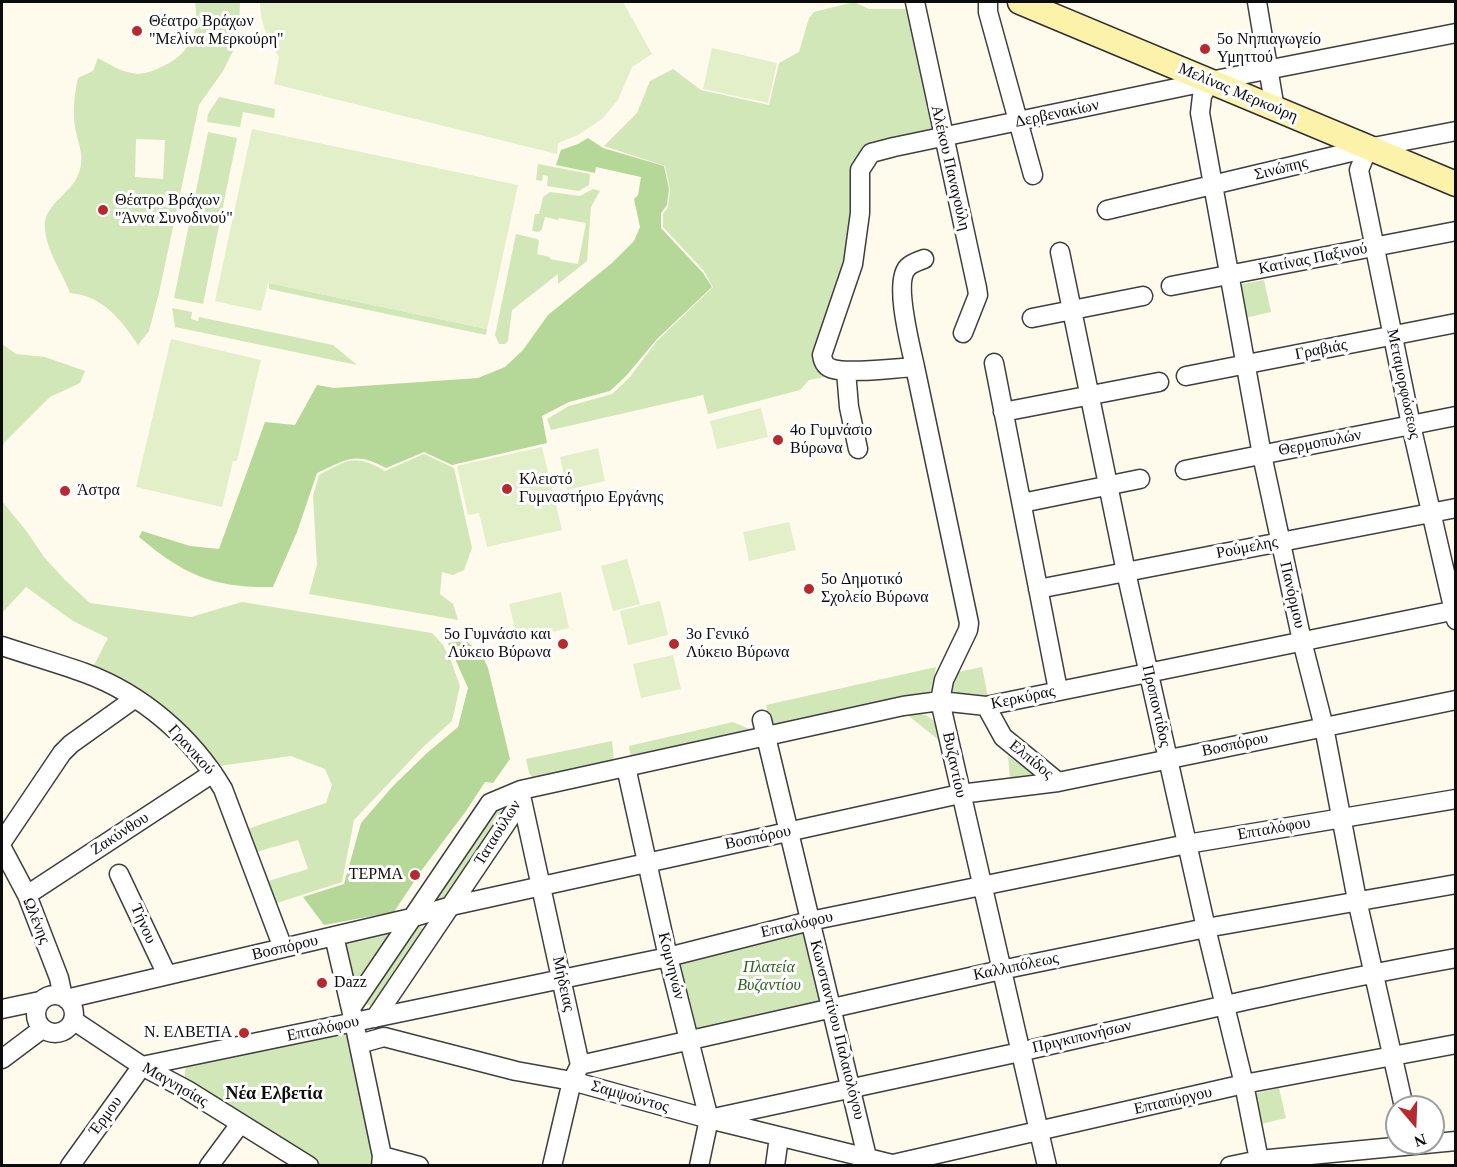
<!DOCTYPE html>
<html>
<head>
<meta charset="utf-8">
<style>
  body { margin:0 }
  #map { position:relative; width:1457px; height:1167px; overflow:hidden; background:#fefbec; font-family:Georgia,serif }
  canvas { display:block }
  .frame { position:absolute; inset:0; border:3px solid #0c0c0c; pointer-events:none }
  .north { position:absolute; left:1385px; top:1095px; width:60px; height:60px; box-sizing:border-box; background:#fff; border:2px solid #9e9e9e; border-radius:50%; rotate:161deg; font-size:16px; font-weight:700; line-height:24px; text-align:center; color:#0c0c0c }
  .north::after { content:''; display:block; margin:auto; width:21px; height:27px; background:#b72931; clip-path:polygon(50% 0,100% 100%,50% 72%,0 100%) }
</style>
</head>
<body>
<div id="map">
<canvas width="1457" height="1167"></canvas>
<div class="frame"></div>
<div class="north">N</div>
</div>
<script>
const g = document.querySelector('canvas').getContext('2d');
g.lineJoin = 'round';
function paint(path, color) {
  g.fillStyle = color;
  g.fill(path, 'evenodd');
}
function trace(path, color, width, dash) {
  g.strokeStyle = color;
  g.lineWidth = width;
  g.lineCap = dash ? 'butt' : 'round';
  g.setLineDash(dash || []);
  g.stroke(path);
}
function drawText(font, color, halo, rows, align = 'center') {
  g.font = font + ' Georgia,serif';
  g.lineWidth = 6;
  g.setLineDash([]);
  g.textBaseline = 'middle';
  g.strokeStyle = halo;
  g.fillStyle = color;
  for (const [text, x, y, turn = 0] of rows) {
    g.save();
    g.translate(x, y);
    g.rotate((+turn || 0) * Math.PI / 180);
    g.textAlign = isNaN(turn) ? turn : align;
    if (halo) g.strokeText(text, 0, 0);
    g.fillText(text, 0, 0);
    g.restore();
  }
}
paint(new Path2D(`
  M195 2H240L239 33 235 47 223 71 199 105 159 293 149 331 138 345C121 319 101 295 70 293 62 271 47 253 45 229 42 201 78 194 81 164 83 153 78 143 76 132 72 113 74 97 78 78L93 71 98 58C109 64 119 71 132 73 141 75 151 72 159 68 189 56 200 33 195 2ZM136 139 165 140 163 179 135 177Z
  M854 2 869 9H911L938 132 867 148 851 253 815 362 818 371 825 377 809 380 800 390 708 414 703 395 551 430 547 419 569 406 612 394 629 378 657 341 713 287 704 271 663 227V214L668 207 670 189 665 166 604 146 637 113 650 81 673 69 701 90 769 105 779 63 799 52 809 18 814 12Z
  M219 97 275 109 274 118 243 112 240 127 207 122 208 114Z
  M208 132 237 138 203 304 174 298Z
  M538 164 590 174 589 185 579 191 547 186 548 176 543 175 542 181 536 180Z
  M593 189 600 191 591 207 587 261 558 284V274L512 310 508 341 505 344H499L495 335 516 234 537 239 539 241 537 254 550 257V259L578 264 586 223 559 218 558 220 545 217 542 229 539 232 532 231 535 214H539L543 197 550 192 580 196Z
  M1264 280 1271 312 1245 318 1238 285Z
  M269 283 487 329 486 335 269 289Z
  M172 308 192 312 191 319 198 321 199 317 333 345 357 365 175 327Z
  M2 344 16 354 45 357 85 371 80 383 50 397 4 443 2 452Z
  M424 454 454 468 472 548 464 570 453 575 442 572 440 594 453 604 458 620 309 594 317 565 313 496 319 475C349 460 353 453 385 471Z
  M2 501 27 532 44 557 65 580 90 603 191 617 242 602 432 633 443 645 451 661 460 686 452 721 422 748 354 820 342 882 277 903 268 881 308 869 298 840 256 852 247 829 326 803 332 785 325 769 291 756 219 766 193 736 93 667 108 638 73 621 26 587 2 613Z
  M936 667 932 691 771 729 766 705Z
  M982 667 988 697 966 698 953 691V673Z
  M904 712C935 714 935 719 946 746Z
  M733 722 754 731 631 759 629 746Z
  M612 741 614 762 534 779 529 773 526 759Z
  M1008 756 1038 777 1010 779Z
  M500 811 505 816 449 900 426 906 489 813Z
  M810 921 831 1008 690 1041 668 957Z
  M415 926H420L424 930 381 1000 371 1006 366 1004 370 992Z
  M389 934 349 991 338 944Z
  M341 1031 351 1040 373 1145 375 1165H319L192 1088 185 1082V1070L189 1061Z
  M1279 1088 1286 1118 1261 1124 1254 1094Z`), '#d1e7b7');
paint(new Path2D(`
  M588 138 603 148 664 166 669 189 667 205 661 213V228L703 273 712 287 657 339 626 376 610 391 569 402 542 416 547 443 452 465 424 452 386 468C355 451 347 459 317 473L297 532 273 587C213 588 184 575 139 537L142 531 190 546 219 549 265 422 295 425 317 385 334 388 478 378 505 367 523 350 548 315 612 263 634 241 640 227 634 199 638 195 641 177 596 167 595 173 556 165 561 150 578 144Z
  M466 641 481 653 488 668 510 759 493 783 485 782 466 811 421 871 394 912 324 925 303 897 344 884 361 823 393 786 427 753 458 727 468 688 448 643Z`), '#b5d797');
paint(new Path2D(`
  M260 2H623L652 54 632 67 618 100 602 119 578 135 558 143 557 154 274 84 279 57C268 39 260 23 260 2Z
  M712 48 777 63 768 103 703 89Z
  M252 129 518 185 487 329 268 283 261 311 215 301Z
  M171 339 261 360 237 461H233L222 507 136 487Z
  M761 408 768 437 717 449 710 421Z
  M542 447 562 530 487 547 479 513 468 515 457 466Z
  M598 448 605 481 567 490 560 457Z
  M789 522 796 550 749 561 743 532Z
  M627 559 640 604 613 611 601 566Z
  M561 592 569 628 518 640 509 604Z
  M660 601 668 635 628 645 620 611Z
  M673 655 681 689 641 698 633 664Z`), '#e2efc9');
const street = new Path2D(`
  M915 2 977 288 978 295 963 333
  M988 2V12L1033 175
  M1257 2 1275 109
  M1210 81 1202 96 1200 113 1262 455 1302 641 1324 727 1357 900 1404 1107
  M1368 148 1359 170 1411 425 1456 620
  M1107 210 1368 148 1456 131
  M1060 252 1126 572 1206 928 1244 1084 1259 1160
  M1171 286 1456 231
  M1032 318 1143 296
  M994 363 1058 690
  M915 367C911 348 893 281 908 267 912 263 919 261 924 259
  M846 371 849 407 858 449
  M1186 376 1456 323
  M1003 412 1159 382
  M1185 470 1456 416
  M1022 503 1140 479
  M1038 589 1456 508
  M2 646C29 655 57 663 85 673 142 694 192 737 223 789L283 948
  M986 706 1003 737 1058 782
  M762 720 867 1157V1166
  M626 767 668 957 709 1119 699 1166
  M522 800 580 1065 572 1081 552 1166
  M2 842 62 753 71 744 134 699
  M2 848 27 895 59 978 63 997
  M119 874 167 975
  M27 895 213 773
  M334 936 354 1022 382 1156 381 1166
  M36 1014a19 19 0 1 1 38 0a19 19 0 1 1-38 0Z
  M66 999 411 918 451 906 960 794 1058 782 1456 700
  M351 1008 490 803 521 790 903 706 940 701 986 706 1456 610
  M2 1009 40 1001
  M375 1018 522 800 521 795
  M73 1020 142 1066 187 1090 309 1166
  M359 1044 384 1037 516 1071 572 1081 709 1119 900 1166
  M2 1059 42 1029
  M580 1065 1001 970 1206 928 1456 884
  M142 1066 668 957 810 921 1187 844 1456 799
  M709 1119C812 1097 916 1075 1020 1052 1165 1019 1309 984 1456 958
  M382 1156 419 1166
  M893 1164 1244 1084 1456 1044
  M70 1166 142 1066
  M209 1166 240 1124
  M775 1166 779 1137
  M1047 1166 940 701 944 680 968 630 969 623 915 367C895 368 848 374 833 369 825 367 823 362 822 355L853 264 860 213V170L871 153 894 147 1210 81 1456 33
  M1230 1166 1259 1160 1456 1141`);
const secondary = new Path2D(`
  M1020 2 1456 184`);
trace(street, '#3f3f3f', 21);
trace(secondary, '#2e2e2e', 27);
trace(street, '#fff', 18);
trace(secondary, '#fcf2a9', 24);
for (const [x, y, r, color] of [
  [137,31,6,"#b72931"],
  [1205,49,6,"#b72931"],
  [103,210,6,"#b72931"],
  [778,440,6,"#b72931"],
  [507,489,6,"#b72931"],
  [65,491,6,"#b72931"],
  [809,589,6,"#b72931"],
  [563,644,6,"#b72931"],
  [674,644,6,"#b72931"],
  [415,875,6,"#b72931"],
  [322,983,6,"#b72931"],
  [244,1033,6,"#b72931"]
]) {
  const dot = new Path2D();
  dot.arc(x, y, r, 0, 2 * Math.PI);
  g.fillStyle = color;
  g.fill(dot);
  trace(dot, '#fff', 2);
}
drawText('16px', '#0c0c0c', '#fff', [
  ["Θέατρο Βράχων",149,22],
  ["\"Μελίνα Μερκούρη\"",149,40],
  ["5ο Νηπιαγωγείο",1217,40],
  ["Υμηττού",1217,58],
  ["Θέατρο Βράχων",115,201],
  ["\"Άννα Συνοδινού\"",115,219],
  ["4ο Γυμνάσιο",790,431],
  ["Βύρωνα",790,449],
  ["Κλειστό",519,480],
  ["Γυμναστήριο Εργάνης",519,498],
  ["Άστρα",77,491],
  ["5ο Δημοτικό",821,580],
  ["Σχολείο Βύρωνα",821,598],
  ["5ο Γυμνάσιο και",551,635,"right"],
  ["Λύκειο Βύρωνα",551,653,"right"],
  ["3o Γενικό",686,635],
  ["Λύκειο Βύρωνα",686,653],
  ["ΤΕΡΜΑ",403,875,"right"],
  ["Dazz",334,983],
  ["Ν. ΕΛΒΕΤΙΑ",232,1033,"right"]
], 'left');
drawText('16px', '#0c0c0c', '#fff', [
  ["Μελίνας Μερκούρη",1238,93,23],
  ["Δερβενακίων",1057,114,-12],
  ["Αλέκου Παναγούλη",950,168,77],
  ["Σινώπης",1281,169,-14],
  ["Κατίνας Παξινού",1313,259,-11],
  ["Γραβιάς",1321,350,-11],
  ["Μεταμορφώσεως",1403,384,78],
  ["Θερμοπυλών",1320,443,-11],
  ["Ρούμελης",1247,548,-11],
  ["Πανόρμου",1292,595,77],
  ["Κερκύρας",1023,698,-12],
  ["Προποντίδος",1156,706,77],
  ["Βοσπόρου",1235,745,-12],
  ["Γρανικού",191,750,48],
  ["Ελπίδος",1031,760,39],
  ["Βυζαντίου",954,765,78],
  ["Επταλόφου",1274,829,-10],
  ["Ταταούλων",498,833,-58],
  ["Ζακύνθου",120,834,-33],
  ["Βοσπόρου",758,838,-12],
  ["Ωλένης",36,921,68],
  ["Τήνου",143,924,66],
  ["Επταλόφου",797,925,-13],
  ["Βοσπόρου",285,948,-13],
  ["Κομνηνών",671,966,76],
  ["Καλλιπόλεως",1016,967,-12],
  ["Μήδειας",563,984,78],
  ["Επταλόφου",323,1029,-12],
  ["Κωνσταντίνου Παλαιολόγου",837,1030,76],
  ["Πριγκιπονήσων",1082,1037,-13],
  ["Μαγνησίας",175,1085,30],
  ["Σαμψούντος",630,1097,16],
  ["Επταπύργου",1173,1101,-13],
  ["Έρμου",106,1116,-54]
]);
drawText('italic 16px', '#2d611f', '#fff', [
  ["Πλατεία",769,968],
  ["Βυζαντίου",769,986]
]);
drawText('bold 18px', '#0c0c0c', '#fff', [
  ["Νέα Ελβετία",274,1094]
]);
</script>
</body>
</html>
